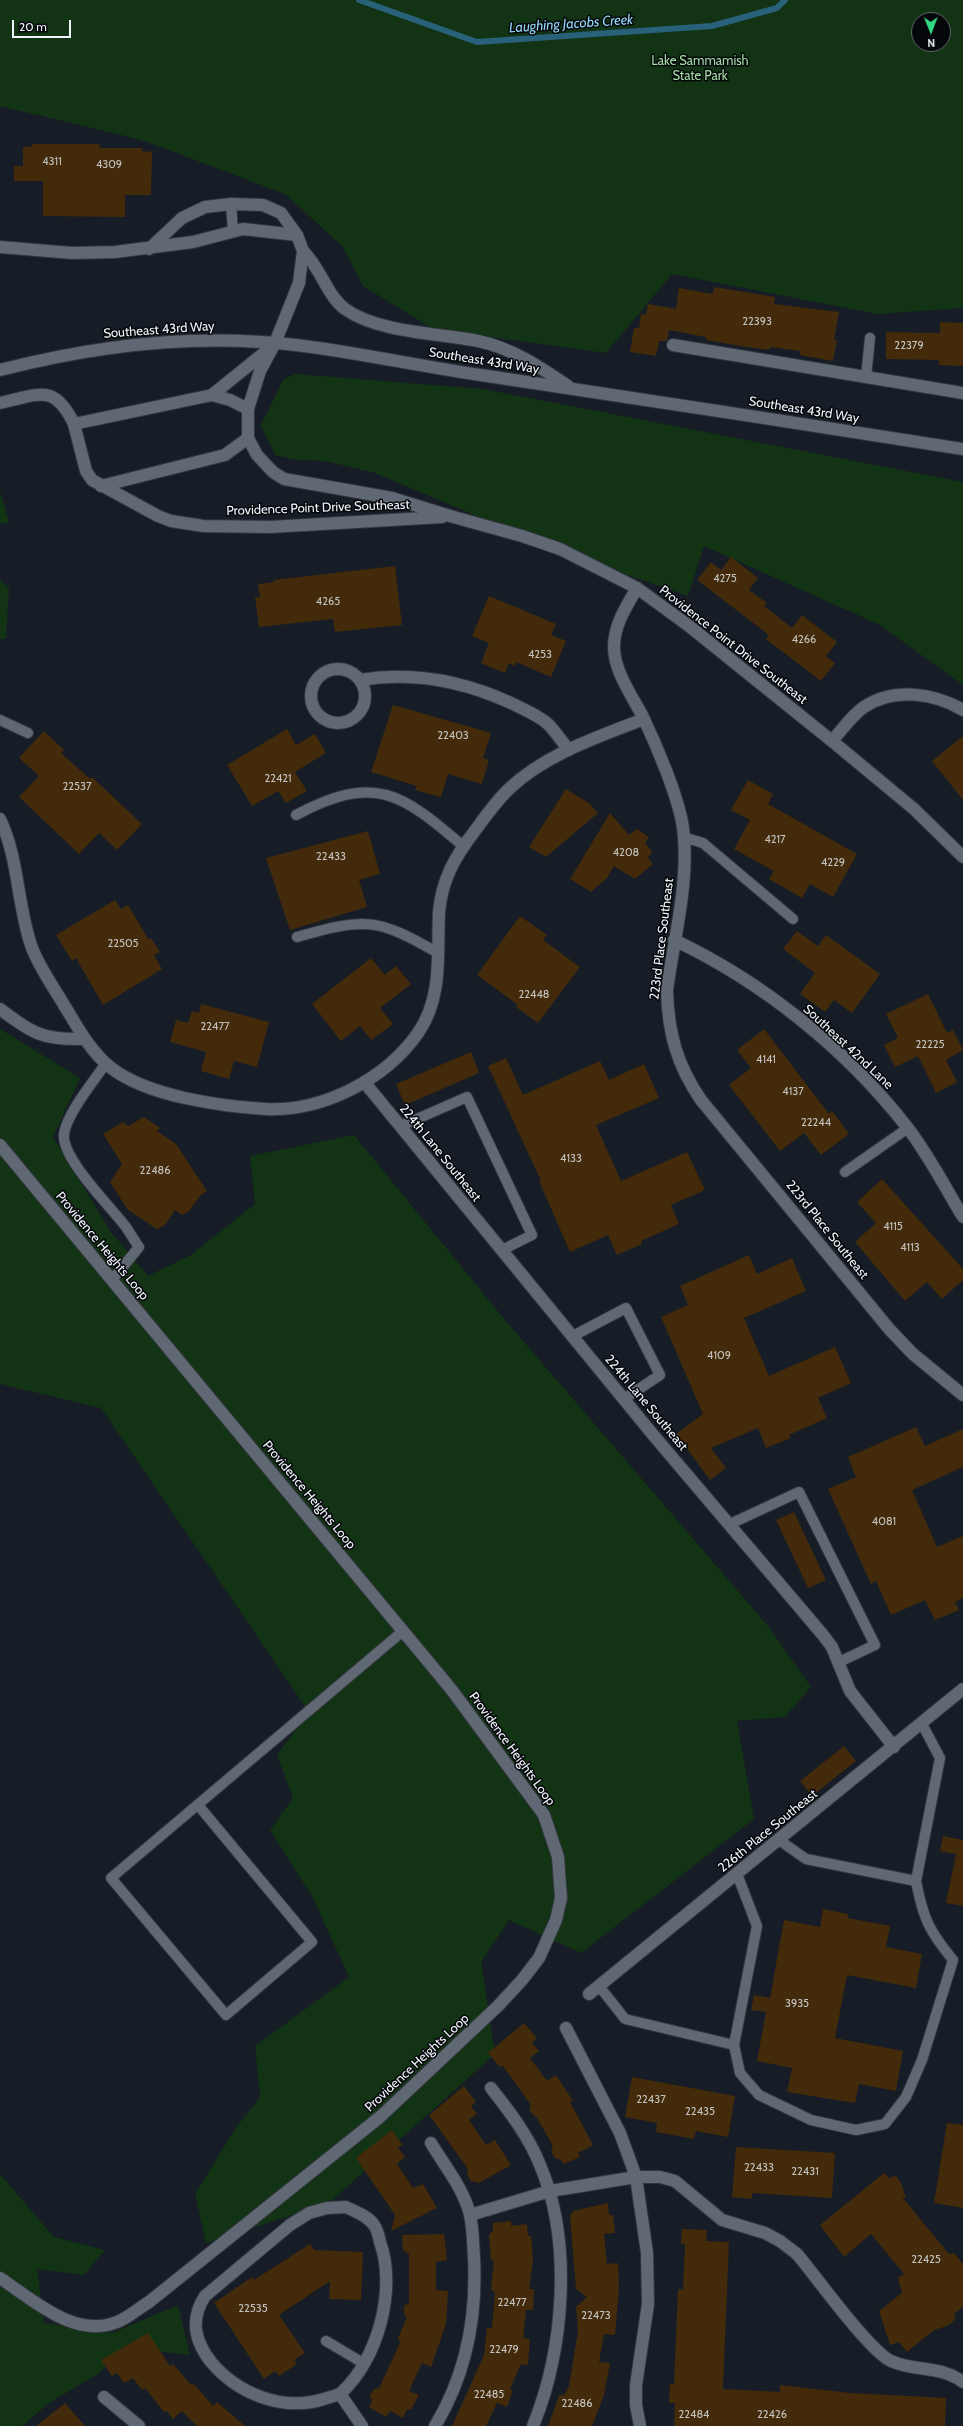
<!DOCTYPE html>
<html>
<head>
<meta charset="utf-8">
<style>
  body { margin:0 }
  #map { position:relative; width:963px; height:2426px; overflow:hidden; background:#161d26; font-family:Cabin,sans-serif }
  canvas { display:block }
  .north { position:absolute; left:911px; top:12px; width:40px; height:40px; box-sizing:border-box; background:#05070b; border:1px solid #63666b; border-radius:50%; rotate:179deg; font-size:11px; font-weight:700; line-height:16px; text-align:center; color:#f0f5fb }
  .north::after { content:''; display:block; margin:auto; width:14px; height:18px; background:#33d882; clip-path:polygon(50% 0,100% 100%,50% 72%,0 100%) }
  .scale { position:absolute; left:12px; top:20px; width:59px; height:18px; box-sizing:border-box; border:2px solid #f0f5fb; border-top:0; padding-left:5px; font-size:12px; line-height:14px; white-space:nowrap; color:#f0f5fb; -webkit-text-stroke:3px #05070b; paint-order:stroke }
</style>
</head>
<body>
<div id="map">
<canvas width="963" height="2426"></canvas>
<div class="north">N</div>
<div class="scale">20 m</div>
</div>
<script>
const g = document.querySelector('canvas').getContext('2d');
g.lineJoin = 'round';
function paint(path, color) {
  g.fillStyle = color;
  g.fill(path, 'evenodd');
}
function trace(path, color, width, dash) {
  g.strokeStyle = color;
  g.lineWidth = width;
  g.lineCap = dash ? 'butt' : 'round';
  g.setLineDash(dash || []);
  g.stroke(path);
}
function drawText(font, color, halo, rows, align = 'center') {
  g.font = font + ' Cabin,sans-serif';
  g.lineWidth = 3;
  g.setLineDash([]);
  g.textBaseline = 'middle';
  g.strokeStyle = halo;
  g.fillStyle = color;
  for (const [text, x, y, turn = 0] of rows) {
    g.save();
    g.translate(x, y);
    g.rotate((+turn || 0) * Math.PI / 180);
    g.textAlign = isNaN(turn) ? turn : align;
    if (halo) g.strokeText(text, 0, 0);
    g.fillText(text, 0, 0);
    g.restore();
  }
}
paint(new Path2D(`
  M0 0H963V308L878 314 672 274 606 353 433 329 363 286 342 246 285 194 142 140 0 106ZM919 20H943V44H919Z
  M295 374 483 389 963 482V685L880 625 704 546 688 596 567 554 375 473 325 461 297 460 275 455 261 425 283 380Z
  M0 491 9 522 0 524Z
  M0 580 9 588 6 638 0 639Z
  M0 1029 80 1078 53 1137 111 1232 148 1276 191 1255 255 1204 250 1156 354 1135 500 1314 768 1626 811 1687 785 1717 737 1721 754 1819 581 1953 509 1920 481 1962 495 2054 329 2203 206 2243 195 2194 235 2129 260 2097 255 2046 349 1977 313 1898 270 1830 293 1798 277 1755 309 1712 101 1408 0 1384Z
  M0 2174 54 2237 105 2250 84 2275 37 2269 44 2323 112 2333 178 2305 190 2355 129 2348 96 2375 49 2403 22 2426H0Z`), '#123314');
trace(new Path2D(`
  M359 0 477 42 712 26 777 8 785 0`), '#29607a', 6);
paint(new Path2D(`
  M33 144H100L99 148H142V151L152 152 151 195H125V217L43 216V181H14V166H23V147H31Z
  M714 287 775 297 774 304 839 312 834 340H837L833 361 800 355V351L770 347 769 350 740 346 706 340V337L669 330 667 341H659L656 356 630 352 634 328H639L641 314 646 315 648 304 676 309 679 288 713 294Z
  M940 322 963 323V366L939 365V360L886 359V332L940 333Z
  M731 557 758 578 749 590 767 603 764 606 792 628 802 615 837 642 826 656 835 663 821 681 766 639 769 635 697 580 711 562 721 570Z
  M395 566 402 625 335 632 333 619 259 627 255 597H260L258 584 274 582V580Z
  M489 596 556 624 551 635 566 641 551 677 516 662 514 666 509 663 505 673 481 663 489 643 472 636Z
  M393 705 491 733 483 758 489 760 482 784 448 774 441 797 415 790 417 786 371 772Z
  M287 729 296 745 315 734 326 753 295 772 307 791 286 803 278 791 252 806 227 765Z
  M44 731 64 750 61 753 90 779 92 777 142 824 117 850 99 833 79 854 19 797 39 776 19 758Z
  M963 736V800L932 761Z
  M748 780 773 794 768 804 857 854 833 897 810 884 802 898 769 879 774 871 734 849 750 820 731 810Z
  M566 789 589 803 598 813 546 857 529 847Z
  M610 813 629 835 637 829 649 837 645 843 652 851 648 858 653 864 635 879 614 866 607 878 591 892 570 879Z
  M368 831 380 874 359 880 367 907 290 930 266 858Z
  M115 900 121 909 128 905 149 940 151 938 160 952 154 955 162 969 103 1005 76 958 72 961 56 935Z
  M520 916 547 935 543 940 580 967 538 1023 516 1007 518 1005 477 975Z
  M797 931 818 946 826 935 880 974 852 1013 834 1000 825 1012 800 994 815 973 783 949Z
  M371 958 385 975 396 966 411 984 380 1008 393 1024 371 1040 360 1026 341 1041 312 1004Z
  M928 994 947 1033 953 1030 963 1050 946 1060 957 1082 936 1093 918 1056 895 1067 884 1045 898 1038 886 1014Z
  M201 1004 269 1022 257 1067 234 1061 229 1079 201 1071 206 1052 170 1042 176 1020 188 1023 192 1011 199 1013Z
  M764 1029 829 1114 832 1111 849 1134 821 1155 804 1133 780 1151 729 1085 751 1068 737 1050Z
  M471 1052 479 1073 405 1105 396 1084Z
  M506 1058 523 1095 600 1061 609 1080 644 1064 659 1098 596 1125 621 1181 687 1152 705 1190 671 1205 679 1224 641 1241 642 1244 617 1255 608 1235 570 1252 539 1181H541L488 1066Z
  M144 1117 160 1128 157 1131 176 1144 207 1191 200 1196 189 1211 182 1215 175 1210 165 1225 157 1229 128 1210 110 1182 122 1164 103 1134 123 1122 128 1126Z
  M882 1179 963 1269V1280L942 1299 927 1282 905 1301 855 1242 876 1223 857 1202Z
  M749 1255 757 1274 792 1258 806 1291 744 1318 769 1376 835 1347 851 1383 818 1398 827 1418 789 1435 791 1438 766 1448 758 1428 711 1448 726 1468 710 1480 676 1434 703 1414 661 1317 688 1305 680 1286Z
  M916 1427 925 1446 963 1429V1467L912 1490 937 1547 963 1536V1598L955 1602 959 1610 935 1620 925 1600 891 1615 876 1581 871 1584 828 1489 856 1477 848 1457Z
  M794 1512 826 1580 808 1588 776 1520Z
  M844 1746 856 1761 812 1796 800 1781Z
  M943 1836 963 1840V1906L946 1903 956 1854 940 1851Z
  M823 1909 848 1914V1918L890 1926 886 1947 922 1954 916 1988 847 1975 835 2038 903 2051 896 2091 859 2084 855 2103 787 2092 792 2068 757 2061 766 2012 751 2010 754 1995 770 1998 784 1920 820 1927Z
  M524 2023 537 2038 532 2043 539 2051 530 2058 547 2081 556 2075 573 2101 570 2102 593 2145 578 2153 580 2157 564 2164 561 2160 555 2158 551 2151 553 2146 537 2118 529 2110 531 2105 502 2065 500 2067 488 2053Z
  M632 2077 735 2096 728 2137 696 2131 694 2139 656 2132 657 2123 625 2117Z
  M464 2086 476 2102 471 2106 477 2114 469 2120 486 2145 495 2140 511 2165 479 2183 471 2181 467 2174 468 2169 429 2115Z
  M947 2123 963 2125V2208L934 2203Z
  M392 2130 402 2145 398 2148 405 2157 397 2164 413 2188 423 2184 437 2208 391 2231 395 2215 356 2158Z
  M736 2147 835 2153 832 2198 752 2193V2199L732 2197Z
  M884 2173 889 2178 896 2176 901 2183 906 2198 902 2197 949 2254 954 2253 963 2264V2307L954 2314 956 2319 947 2326 934 2330 907 2352 899 2342 890 2345 879 2311 902 2293 898 2278 904 2274 871 2234 844 2257 820 2225Z
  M608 2203 609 2215H613L615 2233 604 2234 607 2264 618 2263 619 2289 615 2335 604 2334 599 2362 610 2363 604 2395 592 2426H548L559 2396 565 2394 569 2386 578 2331 576 2307 587 2297 576 2289 570 2216 573 2211Z
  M511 2221V2226L527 2224 528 2236H531L533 2261 529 2289H534L533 2310H526L523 2338 530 2339 528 2365 521 2364 510 2389 513 2390 507 2407 497 2403 486 2426H452L484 2355 487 2328H492L495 2293 491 2289 494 2261H491L489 2235 493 2230V2223Z
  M682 2229 707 2230 706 2241 729 2242 723 2389 780 2392V2385L850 2393 946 2398 945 2426H674L675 2403H669L670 2384H674L678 2289 683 2290 685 2244H681Z
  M444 2234 447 2260 436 2262V2290L448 2291 446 2324 431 2367 422 2363 409 2391 419 2395 411 2410 407 2409 403 2418 390 2411 386 2417 369 2407 372 2401 370 2396 374 2389 379 2388 400 2343 398 2338 407 2317 404 2314V2306L409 2303V2254L403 2250 402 2235Z
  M310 2244 314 2250 363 2252 361 2300 329 2299 330 2281 279 2315 305 2353 294 2360 297 2364 279 2376 275 2371 264 2379 214 2303 252 2277 254 2280Z
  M148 2333 170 2366 173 2364 190 2384 195 2385 213 2406 217 2402 245 2426H197L182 2411 173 2419 167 2411 164 2412 145 2388 142 2390 133 2378 124 2383 117 2373 112 2376 101 2360Z
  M65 2403 85 2426H36Z`), '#422a0a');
const lane = new Path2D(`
  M231 204 233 231
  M866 377 870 338
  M0 720 28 733
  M296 815C375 773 401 793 463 846
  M683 837 703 843 793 919
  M297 937C365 918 376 917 438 953
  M106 1063C94 1081 67 1113 64 1134 61 1158 111 1207 126 1227 130 1233 134 1240 139 1247L112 1280
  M401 1126 467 1097 532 1235 502 1250
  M845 1172 908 1128
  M573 1336 626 1308 660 1375 624 1399
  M730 1524 799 1492 875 1645 839 1662
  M198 1805 312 1942 226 2015 111 1878 403 1631
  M779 1840 806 1859 916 1881 940 1758 922 1724
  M599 1986 625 2019 734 2045 757 1926 737 1874
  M734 2045 740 2073 759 2095 811 2120 856 2130 885 2124 906 2097 922 2060 953 1960C929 1931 923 1918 916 1881
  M326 2341 363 2363`);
const street = new Path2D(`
  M0 247 72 253 115 252 193 242 243 229 297 235
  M149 249 182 218 205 207 231 204 263 205 281 213 297 235 303 251 299 283 275 343 260 371 248 409V438L257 455 273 472 284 479 392 498 450 516 522 536 560 549 637 588 689 626 832 741 914 809 963 857
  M673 345 963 393
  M269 349 212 395 74 424 86 471 92 480 158 516 171 521 203 526 270 527 442 517
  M212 395 230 400 248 409
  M101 486 225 455 248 438
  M637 588C626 607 614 625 614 647 614 671 632 696 643 717 656 744 679 798 683 828 690 880 674 938 667 990 668 1033 677 1065 701 1100L890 1330 913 1354 963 1395
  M311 696a27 27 0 1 1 54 0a27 27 0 1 1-54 0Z
  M360 680C413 671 463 681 511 703 523 709 538 715 548 724 556 732 562 742 569 750
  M832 741C842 730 851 716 864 707 893 687 934 693 963 710
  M0 819C19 859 17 904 31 945 38 966 53 986 64 1005 77 1026 90 1051 110 1067 146 1096 219 1106 265 1109 322 1112 385 1080 418 1033 443 997 437 954 439 912 442 880 454 858 474 832 485 817 496 801 510 788 546 754 598 737 644 719
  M674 940C763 982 846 1049 907 1127 928 1154 945 1187 963 1217
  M0 1009C34 1034 42 1040 85 1039
  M365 1083 654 1436 823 1635 832 1647 850 1691 894 1747
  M0 1145 451 1689 544 1815 558 1857 561 1898 556 1920 539 1958 522 1980 498 2006 380 2117 149 2302C139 2308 128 2318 117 2322 75 2339 33 2300 0 2278
  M589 1994 963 1689
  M566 2028 620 2133 636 2177 647 2253 648 2304 636 2385V2405L640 2426
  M491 2088C510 2112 529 2137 540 2165 573 2242 564 2350 533 2426
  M431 2143C444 2165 464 2189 470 2215 473 2228 473 2244 474 2257 477 2316 466 2375 435 2426
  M346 2207C356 2212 368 2216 374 2225 377 2229 379 2237 380 2242 397 2288 378 2360 341 2393 337 2396 329 2397 324 2399 283 2412 238 2394 211 2362 194 2340 190 2319 205 2296L290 2225 309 2213 327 2208Z
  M470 2215 550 2191 636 2177H660L675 2181 722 2220 765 2233 780 2241 797 2254C815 2275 870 2352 891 2361 915 2372 940 2365 963 2382
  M340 2394 362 2426
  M104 2397 139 2426`);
const secondary = new Path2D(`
  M303 251C321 268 327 296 345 309 379 333 438 333 478 341 512 348 540 367 568 386
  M0 370C97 345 195 333 296 345 362 353 427 368 494 377 650 400 807 425 963 449
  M0 403C38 395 54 382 74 424`);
trace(lane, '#32373e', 12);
trace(street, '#32373e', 14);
trace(secondary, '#32373e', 14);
trace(lane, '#606873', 10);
trace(street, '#606873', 12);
trace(secondary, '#606873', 12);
drawText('11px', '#c4c2bf', null, [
  ["4311",52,162],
  ["4309",109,165],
  ["22393",757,322],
  ["22379",909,346],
  ["4275",725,579],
  ["4265",328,602],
  ["4266",804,640],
  ["4253",540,655],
  ["22403",453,736],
  ["22421",278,779],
  ["22537",77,787],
  ["4217",775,840],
  ["4208",626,853],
  ["22433",331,857],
  ["4229",833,863],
  ["22505",123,944],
  ["22448",534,995],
  ["22477",215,1027],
  ["22225",930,1045],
  ["4141",766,1060],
  ["4137",793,1092],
  ["22244",816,1123],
  ["4133",571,1159],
  ["22486",155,1171],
  ["4115",893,1227],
  ["4113",910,1248],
  ["4109",719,1356],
  ["4081",884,1522],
  ["3935",797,2004],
  ["22437",651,2100],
  ["22435",700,2112],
  ["22433",759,2168],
  ["22431",805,2172],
  ["22425",926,2260],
  ["22477",512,2303],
  ["22535",253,2309],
  ["22473",596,2316],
  ["22479",504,2350],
  ["22485",489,2395],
  ["22486",577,2404],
  ["22484",694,2415],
  ["22426",772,2415]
]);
drawText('13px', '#a2dda3', '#05070b', [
  ["Lake Sammamish",700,61],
  ["State Park",700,76]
]);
drawText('13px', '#f0f5fb', '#05070b', [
  ["Southeast 43rd Way",159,330,-4],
  ["Southeast 43rd Way",484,361,9],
  ["Southeast 43rd Way",804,410,9],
  ["Providence Point Drive Southeast",318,508,-2],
  ["Providence Point Drive Southeast",733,645,38],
  ["223rd Place Southeast",662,939,-83],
  ["Southeast 42nd Lane",848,1047,43],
  ["224th Lane Southeast",440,1153,51],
  ["223rd Place Southeast",827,1230,51],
  ["Providence Heights Loop",102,1246,50],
  ["224th Lane Southeast",646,1403,50],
  ["Providence Heights Loop",309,1495,50],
  ["Providence Heights Loop",512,1749,54],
  ["226th Place Southeast",768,1831,-39],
  ["Providence Heights Loop",417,2063,-43]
]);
drawText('italic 14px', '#94d5f6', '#05070b', [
  ["Laughing Jacobs Creek",571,24,-4]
]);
</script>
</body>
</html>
